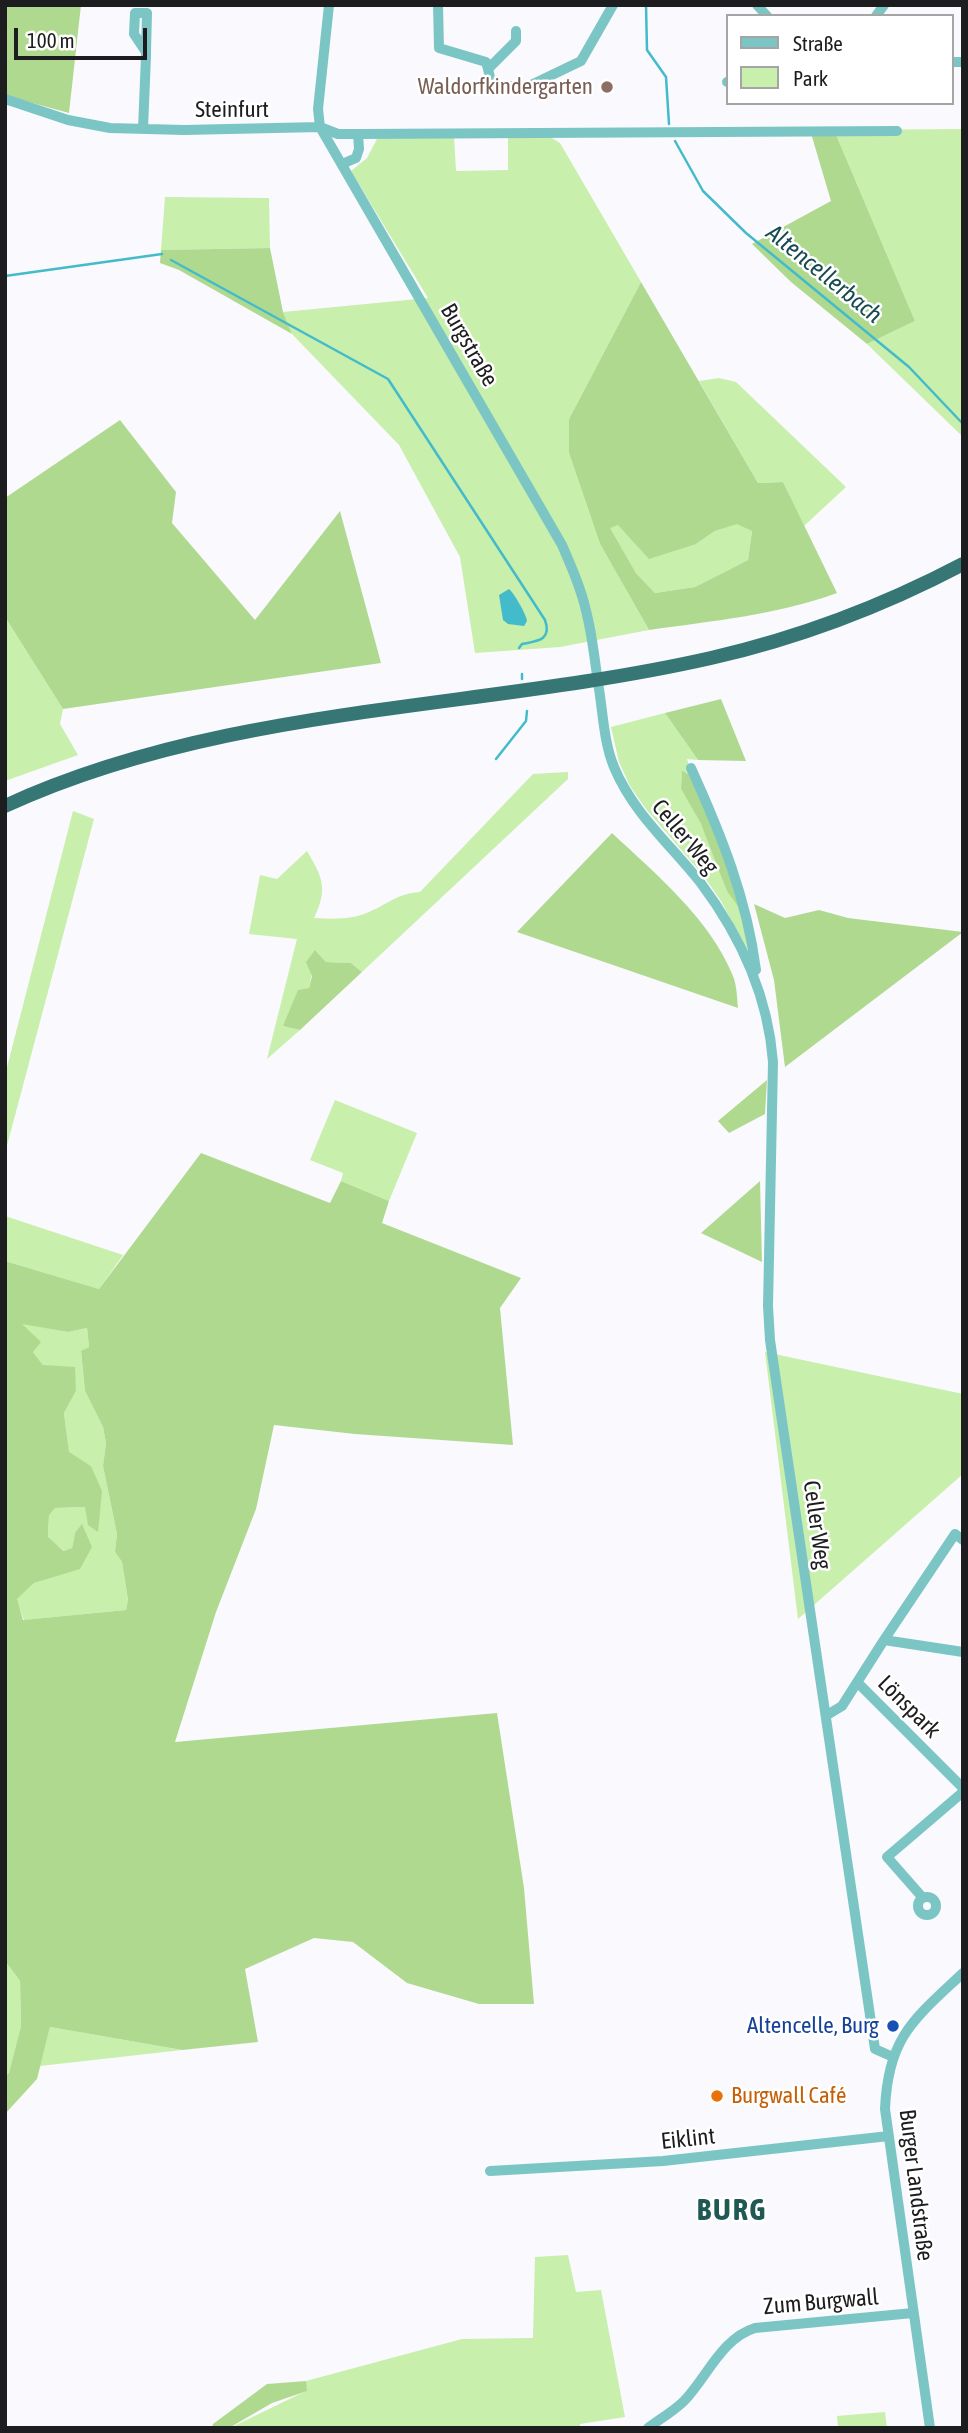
<!DOCTYPE html>
<html>
<head>
<meta charset="utf-8">
<style>
  body { margin:0 }
  #map { position:relative; width:968px; height:2433px; overflow:hidden; background:#faf9fe; font-family:"Asap Condensed",sans-serif }
  canvas { display:block }
  .frame { position:absolute; inset:0; border:7px solid #1d1d1f; pointer-events:none }
  .legend { position:absolute; left:726px; top:14px; width:228px; height:91px; box-sizing:border-box; background:#fff; border:2px solid #a5a5a5; margin:0; padding:9px 12px; list-style:none; font-size:21px; color:#1d1d1f }
  .legend li { display:flex; align-items:center; gap:14px; height:35px }
  .legend b { width:35px; border:2px solid #a5a5a5 }
  .scale { position:absolute; left:14px; top:28px; width:133px; height:32px; box-sizing:border-box; border:4px solid #1d1d1f; border-top:0; padding-left:9px; font-size:21px; line-height:24px; white-space:nowrap; color:#1d1d1f; -webkit-text-stroke:5px #fff; paint-order:stroke }
</style>
</head>
<body>
<div id="map">
<canvas width="968" height="2433"></canvas>
<div class="frame"></div>
<ul class="legend">
<li><b style="height:9px;background:#7bc6c5"></b>Straße</li>
<li><b style="height:19px;background:#c8efab"></b>Park</li>
</ul>
<div class="scale">100 m</div>
</div>
<script>
const g = document.querySelector('canvas').getContext('2d');
g.lineJoin = 'round';
function paint(path, color) {
  g.fillStyle = color;
  g.fill(path, 'evenodd');
}
function trace(path, color, width, dash) {
  g.strokeStyle = color;
  g.lineWidth = width;
  g.lineCap = dash ? 'butt' : 'round';
  g.setLineDash(dash || []);
  g.stroke(path);
}
function drawText(font, color, halo, rows, align = 'center') {
  g.font = font + ' "Asap Condensed",sans-serif';
  g.lineWidth = 5;
  g.setLineDash([]);
  g.textBaseline = 'middle';
  g.strokeStyle = halo;
  g.fillStyle = color;
  for (const [text, x, y, turn = 0] of rows) {
    g.save();
    g.translate(x, y);
    g.rotate((+turn || 0) * Math.PI / 180);
    g.textAlign = isNaN(turn) ? turn : align;
    if (halo) g.strokeText(text, 0, 0);
    g.fillText(text, 0, 0);
    g.restore();
  }
}
paint(new Path2D(`
  M963 129V437L867 344 915 321 834 130Z
  M508 135H547L560 143 641 282 569 419V453L600 544 649 630 560 647 475 653 460 557 399 445 292 334 283 312 428 298 351 171 367 158 378 137 454 136 456 171 508 170Z
  M165 197 269 198 270 248 161 250Z
  M719 378 736 382 846 487 804 526 783 482 758 483 699 381Z
  M738 523 752 531 748 560 695 587 655 593 636 573 609 527 618 525 696 544 715 531Z
  M5 617 63 709 60 724 78 755 5 781Z
  M665 713 698 760 687 759 692 776 682 772 681 789 701 824 739 907 752 958 721 901 703 875 646 809 630 786 619 762 611 727Z
  M568 772V779L362 972 351 963 326 962 316 951 309 988 283 1026 300 1030 267 1059 297 939 249 934 260 875 277 879 307 851C323 878 328 889 314 918 332 919 352 920 369 912 390 903 396 894 420 892L533 774Z
  M73 811 94 819 5 1153V1075Z
  M335 1100 417 1133 389 1201 341 1181 343 1173 310 1160Z
  M5 1216 123 1255 99 1289 5 1261Z
  M21 1323 68 1332 87 1328 89 1347 81 1352 85 1391 103 1427 106 1443 103 1466 117 1534 115 1552 122 1562 128 1601 126 1610 24 1620 16 1599 34 1583 80 1568 75 1533 72 1548 65 1551 48 1538 49 1514 55 1508 85 1507 91 1466 69 1453 64 1413 76 1391 43 1365 33 1352Z
  M765 1352 963 1394V1474L798 1619Z
  M5 1961 20 1981 21 2026 9 2074 5 2077Z
  M50 2027 182 2050 40 2066Z
  M568 2255 576 2292 601 2290 625 2417 580 2424V2428H230L306 2391V2381L462 2339 533 2338 535 2257Z
  M885 2412 887 2428H838L837 2416Z`), '#c8efab');
paint(new Path2D(`
  M5 5H81L69 113 7 96 5 99Z
  M810 130H834L915 321 867 344 791 282 752 244 831 201Z
  M270 248 283 312 292 334 179 270 160 263 161 250Z
  M641 282 758 483 783 482 837 593C777 615 712 621 649 630L600 544 569 453V419ZM737 524 752 531 748 560 695 587 655 593 636 573 610 528 618 525 649 559 696 544 715 531Z
  M120 420 176 492 172 523 255 620 340 511 381 663 63 709 5 617V498Z
  M721 699 746 761 698 760 665 713Z
  M682 771 692 776 710 815 740 909 727 891 701 824 681 789Z
  M612 833C657 875 710 919 733 976 737 986 737 998 738 1008L517 932Z
  M754 904 785 918 819 910 848 918 963 932 785 1067 774 980Z
  M315 950 326 962 351 963 362 972 300 1030 283 1026 298 990 309 988 312 976 306 962Z
  M767 1080 765 1114 729 1133 718 1121Z
  M201 1153 330 1203 341 1181 389 1201 382 1223 521 1278 500 1308 513 1445 355 1434 274 1425 256 1509 216 1612 175 1742 497 1713 524 1888 534 2004H479L407 1983 353 1942 314 1938 245 1969 258 2042 182 2050 50 2027 37 2079 5 2114V2077L9 2073 21 2026 20 1981 5 1961V1261L99 1289ZM22 1324 68 1332 87 1328 89 1347 81 1351 85 1391 103 1427 106 1443 103 1466 117 1534 115 1552 122 1562 128 1600 126 1610 23 1620 17 1599 34 1583 80 1569 92 1547 82 1524 75 1533 72 1548 64 1551 48 1537 49 1515 55 1508 85 1507 88 1525 98 1532 102 1491 91 1466 69 1452 64 1413 76 1391 75 1367 43 1365 33 1352 41 1342Z
  M760 1181 762 1262 701 1233Z
  M306 2381 307 2391 272 2403 229 2428H212L213 2424 267 2384Z`), '#b0d990');
paint(new Path2D(`
  M509 589C514 593 526 614 527 621L524 626 508 624 503 620 499 595Z`), '#43bbcb');
trace(new Path2D(`
  M646 5 647 50 666 77 669 124
  M675 141 703 191 746 233 909 367 963 424
  M171 260 388 379 545 620C552 640 538 641 522 644L519 648
  M5 276 162 254
  M522 674V679
  M496 759 526 721 527 711`), '#43bbcb', 2.5);
trace(new Path2D(`
  M329 5 318 109 320 127 562 545C572 568 582 591 587 615 593 639 595 664 599 689 603 714 604 743 614 767 633 813 670 844 700 882 740 935 768 995 773 1062L768 1306 770 1340 875 2049 893 2057
  M438 5 439 48 486 62 488 69 516 41V31
  M757 5 767 16
  M876 16 884 5
  M952 62H963
  M488 69 492 86H529L581 61 613 5
  M727 82H728
  M5 99 68 120 110 128 184 130 320 127 338 134H358L897 131
  M143 129 146 56V52L147 13H135L134 34 146 52
  M342 164 356 158 359 149 358 134
  M691 768C721 834 747 899 756 970
  M884 1640 955 1534 963 1540
  M858 1683 963 1788
  M827 1715 842 1706 884 1640 963 1652
  M918 1906a9 9 0 1 1 18 0a9 9 0 1 1-18 0Z
  M923 1898 887 1857 963 1792
  M490 2171 663 2161 889 2136
  M648 2428C660 2419 674 2411 684 2401 707 2377 722 2338 755 2328L913 2313
  M930 2428 885 2109C888 2037 914 2019 963 1973`), '#7bc6c5', 10);
trace(new Path2D(`
  M5 806C227 704 477 711 711 658 799 638 883 606 963 564`), '#367776', 14);
for (const [x, y, r, color] of [
  [607,87,7,"#8d6e63"],
  [893,2026,7,"#1a4fb4"],
  [717,2096,7,"#e8710a"]
]) {
  const dot = new Path2D();
  dot.arc(x, y, r, 0, 2 * Math.PI);
  g.fillStyle = color;
  g.fill(dot);
  trace(dot, '#fff', 2.5);
}
drawText('23px', '#785e54', '#fff', [
  ["Waldorfkindergarten",593,87]
], 'right');
drawText('23px', '#1d1d1f', '#fff', [
  ["Steinfurt",232,110],
  ["Burgstraße",469,345,60],
  ["Celler Weg",685,837,50],
  ["Celler Weg",817,1525,82],
  ["Lönspark",909,1707,45],
  ["Eiklint",688,2139,-6],
  ["Burger Landstraße",916,2185,83],
  ["Zum Burgwall",821,2302,-5]
]);
drawText('23px', '#164399', '#fff', [
  ["Altencelle, Burg",879,2026]
], 'right');
drawText('23px', '#c56008', '#fff', [
  ["Burgwall Café",731,2096]
], 'left');
drawText('italic 24px', '#174b52', '#fff', [
  ["Altencellerbach",824,274,39]
]);
g.letterSpacing = '2px';
drawText('bold 30px', '#205953', '#fff', [
  ["BURG",732,2211]
]);
g.letterSpacing = '0px';
</script>
</body>
</html>
